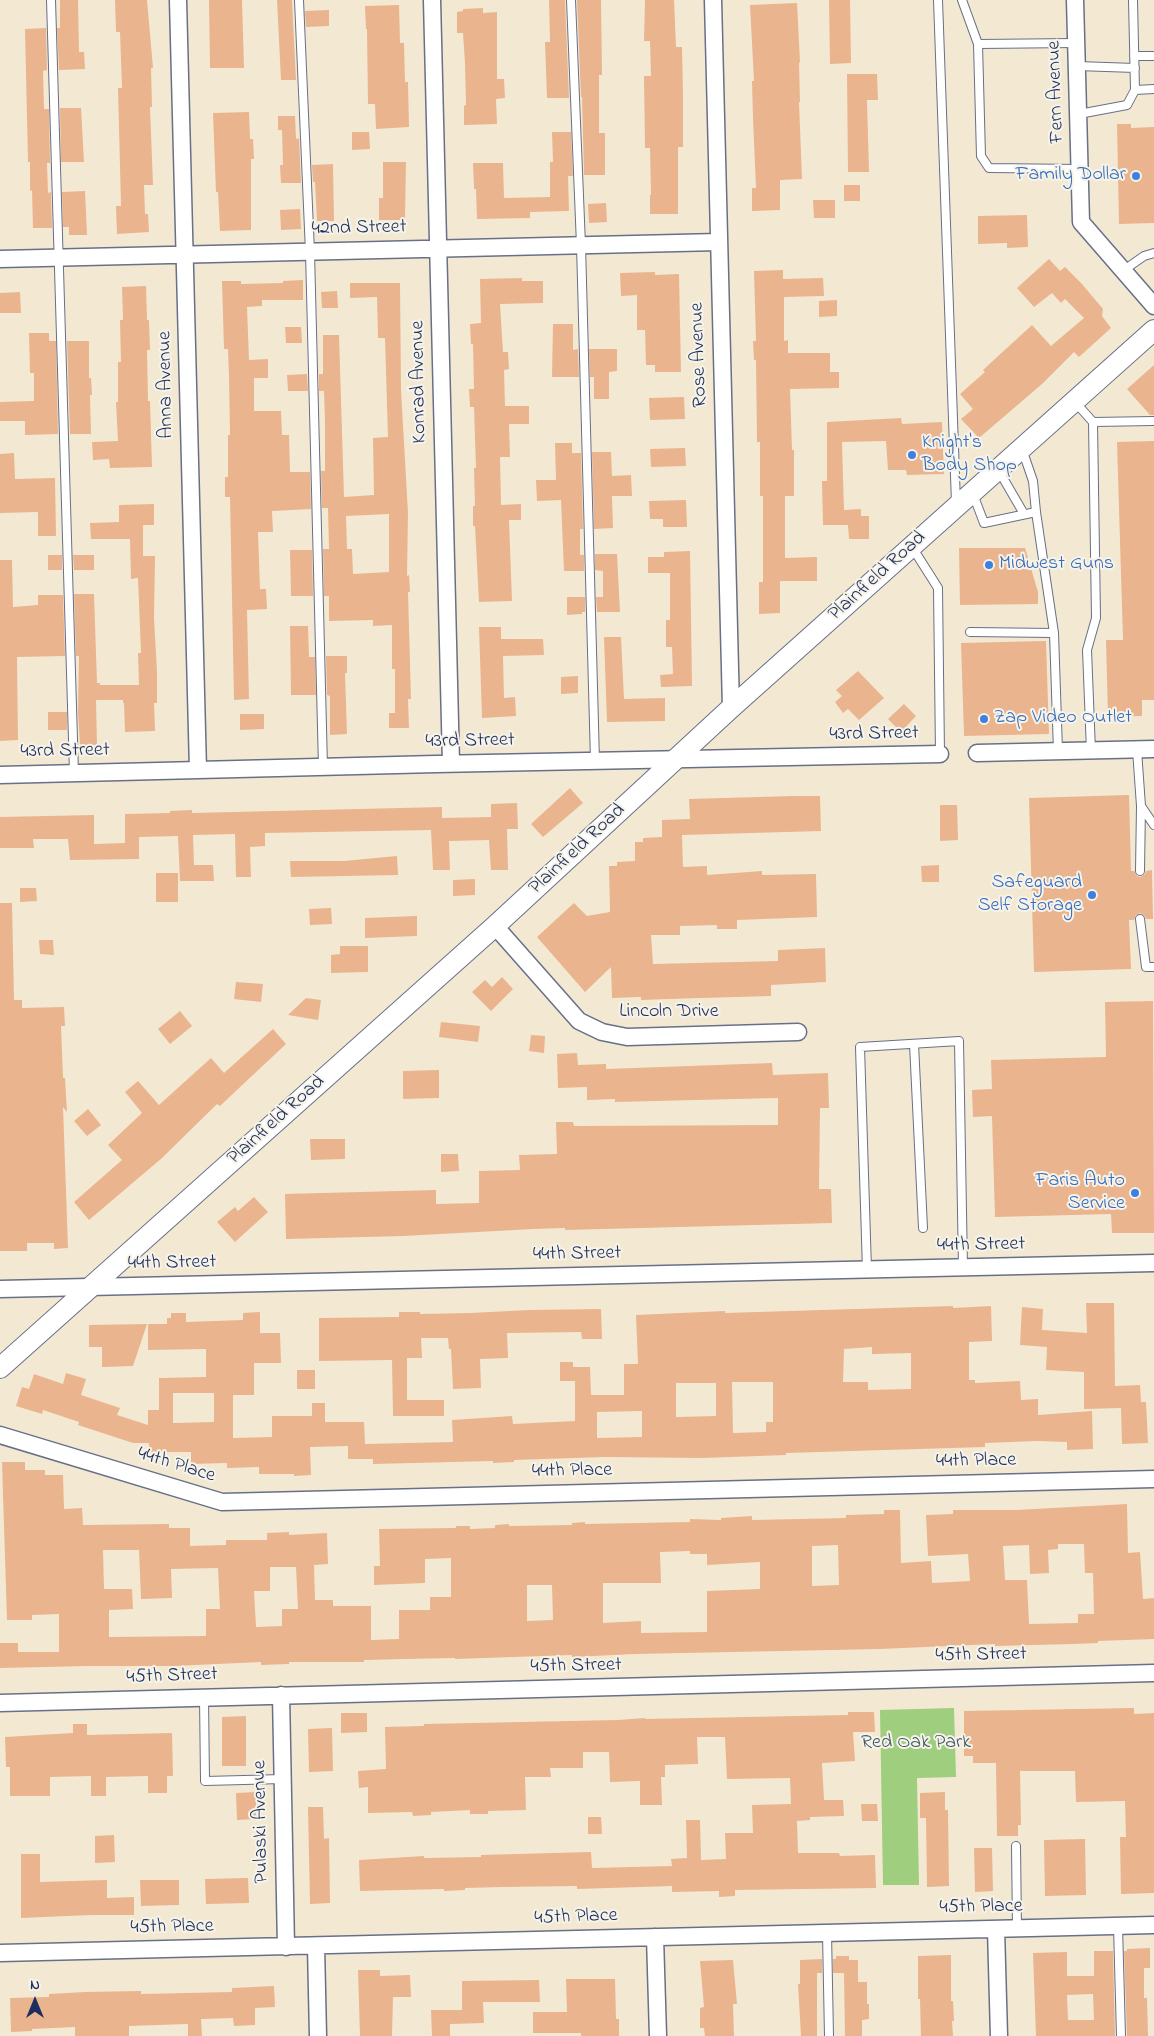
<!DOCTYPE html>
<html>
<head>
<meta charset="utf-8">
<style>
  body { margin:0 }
  #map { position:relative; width:1154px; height:2036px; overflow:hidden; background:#f3e9d3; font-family:"Indie Flower",sans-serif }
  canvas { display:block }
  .north { position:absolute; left:10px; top:1976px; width:50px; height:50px; -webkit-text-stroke:4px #f7f3e8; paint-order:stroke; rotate:0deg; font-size:14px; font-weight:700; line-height:20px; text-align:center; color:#1b2f5e }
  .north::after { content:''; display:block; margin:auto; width:18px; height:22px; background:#1b2f5e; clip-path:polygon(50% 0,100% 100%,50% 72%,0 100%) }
</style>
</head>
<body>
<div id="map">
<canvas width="1154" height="2036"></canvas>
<div class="north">N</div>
</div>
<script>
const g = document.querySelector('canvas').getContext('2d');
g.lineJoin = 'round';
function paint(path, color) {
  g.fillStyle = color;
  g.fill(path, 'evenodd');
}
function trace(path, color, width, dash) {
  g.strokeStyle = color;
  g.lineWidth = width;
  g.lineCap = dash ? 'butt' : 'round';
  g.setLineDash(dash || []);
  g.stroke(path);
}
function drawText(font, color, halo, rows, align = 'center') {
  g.font = font + ' "Indie Flower",sans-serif';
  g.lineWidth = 4;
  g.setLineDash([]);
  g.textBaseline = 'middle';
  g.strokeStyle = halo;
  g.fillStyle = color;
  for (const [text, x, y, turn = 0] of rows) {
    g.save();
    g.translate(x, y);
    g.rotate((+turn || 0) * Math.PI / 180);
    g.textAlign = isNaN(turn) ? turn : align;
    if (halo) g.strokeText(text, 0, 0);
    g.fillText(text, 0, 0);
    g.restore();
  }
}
paint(new Path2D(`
  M954 1708 956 1777 917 1778 919 1885H883L880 1710Z`), '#9ece7e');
paint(new Path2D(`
  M60 0H78L79 52H84L85 69 59 70 57 28H60Z
  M115 0H147L153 68H151L152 107H150L153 185H144L145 214H148L149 232 117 234 116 206H121L118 88H122L120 32H116Z
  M209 0H242L244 68H210Z
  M277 0H292L296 80H281Z
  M549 0H565L569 98H547L545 42H550Z
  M577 0H601L602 75H599V133H605V175H584L582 97H581Z
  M645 0H674L676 47H682L683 94V147H678V214H650V195H651L650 148H645L644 76H651L650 41H644Z
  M829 0H850L851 63 830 64Z
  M797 3 800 62 799 63 800 102H799L802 179 780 180V210L752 211V188H756L753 119 752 81H754L750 5Z
  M399 5 400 43H404L405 82H408L409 127 376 129 375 104H368L367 29H366L365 6Z
  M483 8V13L497 12V79H504L505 98 496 99 497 124 464 125V106L466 105 465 63 463 33H457V12L463 11V9Z
  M329 10V26L306 27 305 11Z
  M46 28 47 70 43 71 44 109H49L50 163H47L48 193 51 192 52 228H33L32 190 30 191V162H28L25 29Z
  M847 74H877L878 100H867L869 172H848Z
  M60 108H81L84 162H61Z
  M249 112 250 139H253L254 159H251V230L220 231 218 192H216L213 113Z
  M278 116H295L296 139 299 138 301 183H281L280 165H283L282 130H278Z
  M1117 124H1131V128L1154 127V223L1119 224Z
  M352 132H369L370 149 352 150Z
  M552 132H571L573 176H568L569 211 530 212V218L477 219 476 189H474L473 163H503L504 198 550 197V162H553Z
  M383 162H406L405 220H379V198H383Z
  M333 164 334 221H317L315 182H313L312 165Z
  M844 185H860V201H844Z
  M85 191 87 235H69V227H63L62 192Z
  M813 200H835V218H814Z
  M606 203 607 222 589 223 588 204Z
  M300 209 301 229 281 230 280 210Z
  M1027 215 1028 247 1007 248V243L978 244V216Z
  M1049 259 1060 271 1065 267 1082 284 1103 309 1102 316 1111 328 1079 357 1074 352 1042 384 979 438 961 419 973 409 960 394 985 372 983 370 1032 325 1051 346 1084 318 1065 299 1061 303 1052 293 1034 307 1017 288Z
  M783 270V279L823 278 824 296 784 297V341L788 340V353H830V372H839V388L790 389 792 450H794V496H785V558L817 557V581H780V613L759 614V582H763V496H760V442H757L756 360H754L753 341H756L754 271Z
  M655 272V275L679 274 681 372H655V365H646L645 330H637V295L621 296 620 273Z
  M522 278V281H543V303L500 304 503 352H508L509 369 504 370 505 406H529V424H509L510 457H500L501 505 521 504V520H509L512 601 479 602 475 526H473V506H475L474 468H476L474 407H470L469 389H474L473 344H471L470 324 481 323 480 279Z
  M303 280V300H262V306L247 307 249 360 268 359V378H254V411H281L282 435H289L290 472H310L311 509 272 511 273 532H258L260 589H266L267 609 247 610 249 699 234 700 230 497H225V477H228V435H230L229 378 228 349H224L222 281H241V284L283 283V281Z
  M350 283H400L401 390 408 513 407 576 409 575 410 592H408L411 699H408L409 728H389V713H395V669H392V625L373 626V620L329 621V596H324L323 549H329L328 508H322L321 471H325V421L324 391H319V374H323V335H339L344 497 374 495 373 438 388 437 385 338H378L377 297 350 298ZM389 514V572L353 574 352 549H347L346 516Z
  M146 286 147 320H149L150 350H147L148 401H150L152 467 110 468 109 459 93 460 92 442 118 441 116 402H118V362H121L120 320H123L122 287Z
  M337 291 338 308H322L321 292Z
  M20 292 21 313H0V293Z
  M837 300V316L819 317V301Z
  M553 324H573V350L578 349 579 377H552Z
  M285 327H301L302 343H286Z
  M29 333H49V341H56L58 434 25 435V421H0V402L34 401V373H30Z
  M67 341H89V378H91L92 395H90L91 434H70Z
  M589 349H617V371L609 372V399H594V377H590Z
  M1154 365V415H1150L1127 389Z
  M307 374 308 391H288L287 375Z
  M684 397 685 419 650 420 649 398Z
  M901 418 902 424 942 422 944 474 907 475 906 470H888L886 441 842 442 844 510 861 509V516H869V539H849L848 525H823L822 481H827V422Z
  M1154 441V700H1142V716L1108 717 1106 640H1123L1117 442Z
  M555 443H572V453H581L583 529H580V555H584V571H564L561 500 537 501 536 480H556Z
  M685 448 686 466 651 467 650 449Z
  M592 452H611L612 476 631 475 632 496H612L613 528 594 529Z
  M14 453 15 479 55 478 56 536H38V512L0 513V454Z
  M686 500 687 527H663V519H650L649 501Z
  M154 504V525H143V556H155L154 618 157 672V703H154L155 731 125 732 124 703H123V700H96L97 745H80L78 712 79 656H76L74 594H94L97 683H100V685H139L138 653H141L138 578 131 579 130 539H91L90 523 119 522V505Z
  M959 548H1025L1038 592V604L960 605Z
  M290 550H312L313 596H291Z
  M690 551 692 686 661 687 660 675 673 674 672 647H666V620H670V573H648V557H664V552Z
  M595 554H617L620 612H597L596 597H603V571L595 570Z
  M48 555H62V570H48Z
  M73 555H94V570H74Z
  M0 560H12L13 607 38 605V595H63L65 656 17 657 18 740 0 741Z
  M567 597H585V612H582V614L567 615Z
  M290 626H308L309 657H315L316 695H291Z
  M479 627H501V639H543L544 655 503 656 504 698 515 697 516 716 482 718Z
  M604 637H621L624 699 665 698V721L607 722Z
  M1046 641 1049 734 964 736 961 643Z
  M326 656H347V673H345L347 734 330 735V696L327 695Z
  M858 671 884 698 859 720 848 709 843 713 835 702 842 696 836 690Z
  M578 676V693L561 694V677Z
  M904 704 916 716 901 732 888 719Z
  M48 712H67V730H48Z
  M240 714H264V729L240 730Z
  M570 788 583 803 543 837 531 824Z
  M1129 795 1131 871H1134L1137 876 1140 877 1145 874 1146 871 1152 870 1153 919H1146L1144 915 1140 913 1136 915 1134 920H1129L1131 969 1034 972 1029 798Z
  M793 796H820L821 831 682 835 683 867 707 866V875L762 871V875L816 874 817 917 737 920V929H717V925L680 926V935H651L653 964 778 961V950L825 948 826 982 771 985V996L668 999 641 1000V997L612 998 611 967 585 992 537 937 574 903 587 916 610 912 609 866H617V862L635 861V842H643V838L662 837V820L690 819 689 799Z
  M517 803 518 829H507L508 870H491L489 840 449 841 450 870H433L431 830 265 833V846L250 847 251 877H236L235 834 193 835 194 865H213L214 881H180L178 836 139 837V859L70 860 68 839H33L34 848H0V817L94 815V844L125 843V814L170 813V811L192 810V813L442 807V818L491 817V804Z
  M940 805H957L958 840 940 841Z
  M397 856 398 875 291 877 290 861H344Z
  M939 865V882H922L921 866Z
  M156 873H178V902H156Z
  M475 879V895L453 896V880Z
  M20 888H36L37 901 20 902Z
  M0 903H12L14 1000H22V1008L64 1007 65 1026H61L63 1078H65L67 1112 63 1107 68 1248 54 1249V1243H27V1251H0Z
  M331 908 332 924 310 925 309 909Z
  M417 916V936L365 938V918Z
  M39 940H53L54 955 40 954Z
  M340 946H368V972L331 973V955L340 954Z
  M502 977 513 989 491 1011 472 992 485 980 492 987Z
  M236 982 263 984 261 1002 234 999Z
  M306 998 321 1000 318 1020 288 1015Z
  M1153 1001 1154 1233H1112L1111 1214 995 1217 992 1116 973 1117 972 1090 992 1089 991 1060 1106 1057 1105 1002Z
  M180 1011 192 1026 170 1044 158 1029Z
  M441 1022 480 1026 478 1042 439 1037Z
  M273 1029 286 1044 238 1089 220 1106 217 1104 162 1158 89 1220 74 1202 122 1160 108 1145 142 1113 125 1092 138 1081 159 1105 211 1058 224 1073Z
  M531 1035 545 1036 544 1053 529 1051Z
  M577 1053 578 1065 606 1064V1069L772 1063 773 1075 828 1073 829 1108H820L819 1189H831L832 1223 565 1230V1228L533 1229 404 1236 286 1239 285 1194 436 1190V1204L479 1203V1171L520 1170 519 1155 557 1154 556 1122H573L574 1126 778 1125V1098L615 1102V1099L587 1100V1087L558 1088 557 1054Z
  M439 1070V1098L403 1099V1071Z
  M88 1109 101 1125 87 1136 74 1121Z
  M310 1139H345V1159L311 1160Z
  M441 1154H458L459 1171 441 1172Z
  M254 1197 268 1212 235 1242 217 1222 235 1207 238 1211Z
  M1086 1303H1114L1115 1386 1140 1385 1141 1402H1146L1148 1443 1122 1444 1121 1408 1084 1409V1372L1046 1370 1047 1347 1020 1345 1022 1307 1043 1309 1042 1330 1087 1333Z
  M953 1306V1308L991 1306 992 1341 969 1342V1380H975V1383L1020 1381 1021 1400 1038 1399V1415L1092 1411 1093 1449 1067 1450V1442L1037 1441 985 1443V1447L786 1453V1455L703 1458 604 1457 514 1460V1462L493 1463V1461L373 1464V1459H348V1446L310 1447 311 1475 294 1476V1474H259V1467L227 1468V1463L191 1464V1452H149V1443H133L78 1425 79 1422 43 1410 42 1414 16 1406 22 1387 29 1389 34 1374 63 1384 66 1373 86 1379 81 1395 120 1408 117 1415 148 1425V1410H159V1378L206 1377V1349L148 1350V1324H167V1318H171V1313H186V1322L243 1320V1313L260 1312V1333H280L281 1363H254V1395H233V1438L272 1437V1416H312V1403H325V1422H364L365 1444 453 1442 452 1420 512 1416 513 1424 575 1421V1381H560V1362H573V1367H590L591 1395H624V1364H638L636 1315 725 1311V1313ZM872 1347V1354L911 1353V1389L868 1390V1382H843L844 1349ZM732 1382H773V1422H766V1432L733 1433ZM676 1383H716V1416L676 1417ZM173 1393H214V1422L173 1423ZM642 1411V1437L597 1438V1412Z
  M601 1309 602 1339H582L581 1332 507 1333 508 1358 480 1359 481 1388 453 1389 451 1349H449L448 1338H421L422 1358H407V1400H444V1416H393L392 1360 319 1361V1318L399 1317V1312H420V1314L470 1313 530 1310Z
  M147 1324 133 1366 102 1367V1347H89V1325Z
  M297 1370H315V1389H297Z
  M2 1462H25V1470H45V1475H63L64 1509 82 1508 83 1525 169 1524V1528H190V1546L226 1545V1540H267V1533L289 1532V1535L327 1533 328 1564 314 1565 315 1600H333V1606H371V1640L399 1639V1610H430V1597H451V1558L425 1559V1583L374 1585V1566H380L379 1529 456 1528V1526H470V1529L495 1528V1525L509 1524V1526L572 1525V1523L585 1522V1524L690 1522V1519L721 1520V1518L752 1516V1520L846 1518V1515L884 1514V1510H900L901 1563 931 1561 932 1583 970 1581 968 1554 928 1556 926 1515 953 1514V1510H1016L1127 1504 1128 1553 1140 1552 1143 1599 1154 1598V1639L1098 1641V1643L1073 1644 995 1646V1644L880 1649 635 1654 572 1657V1655L455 1659V1658L405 1659 364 1660V1662H289V1664L261 1665V1662L174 1666H88L0 1668V1643H18V1652H59V1614L32 1615V1620H7ZM1058 1544H1084L1085 1573H1093L1094 1614H1078V1623L1029 1624 1027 1580H1005L1003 1546 1029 1545 1030 1574 1049 1573 1048 1550 1058 1549ZM838 1545 839 1585 812 1586V1546ZM103 1550H139L141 1599 172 1598 171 1569 218 1568 220 1609H206V1636L109 1637V1610L133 1609 132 1589H104ZM690 1551V1554H707V1565L760 1562V1589L707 1591V1632L641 1633V1621L603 1623V1583H661L660 1552ZM270 1567H296L298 1609H282V1626L256 1627 254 1591H270ZM527 1585H552L553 1620 527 1621Z
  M1134 1708V1714L1154 1713V1893L1121 1894 1120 1837H1126L1125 1801 1076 1802 1075 1771H1020L1021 1825H1018V1836H997L996 1763H973V1756H964V1711Z
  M848 1712H874L875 1732H853L855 1761 822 1763 824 1800H843L844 1816 810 1817V1820L797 1821 798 1853H839L840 1856 875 1855 876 1888 735 1890V1896L719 1897V1891L672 1892V1886L577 1889V1886L502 1887 465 1888V1890L444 1891V1889L360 1891 359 1860 424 1856V1858L481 1857V1855L591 1852 592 1868 672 1866 671 1859 687 1858 686 1820H700L701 1860 726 1859 725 1833H753L752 1805 791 1804 790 1778 727 1779 725 1737H697L698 1764 665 1765V1777H661L662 1805H640V1781L610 1782 609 1752H583V1768H550L551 1777H525L526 1810 488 1811V1814H470V1810L431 1812V1815L413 1816 412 1812 368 1813V1787L359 1788 358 1771 386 1769 385 1727 424 1726V1724L618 1720 645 1718V1719L848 1715Z
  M341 1713H367V1732L341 1733Z
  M246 1716V1766H222V1717Z
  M73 1724H87V1735L172 1733 173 1776H167V1793H148V1776L106 1777V1796H91V1776L50 1777V1796H10V1767H6L5 1737 73 1733Z
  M332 1728 333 1771 309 1772 308 1729Z
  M256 1792V1819L237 1820 236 1793Z
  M945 1792V1810H948L949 1886 927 1887 926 1818H920V1793Z
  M861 1804H877L878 1821H862Z
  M308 1807H323L324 1839 329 1838 330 1903 310 1904Z
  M588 1817H601L602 1834H588Z
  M114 1835 115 1862 95 1863V1836Z
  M1085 1839 1086 1895 1045 1896 1044 1840Z
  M974 1848H992L993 1891 975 1892Z
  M21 1854H40V1882L107 1880V1898L134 1897V1915H91L21 1918Z
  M248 1878 249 1903 206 1904 205 1879Z
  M140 1880H179V1905L141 1906Z
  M1150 1948V1968H1144V1998H1147L1148 2036H1127L1124 1951H1127V1949Z
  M1094 1951H1113L1115 2036H1036L1033 1953 1067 1952V1976H1094ZM1093 1994 1094 2020H1068L1067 1995Z
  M951 1955V2001H953L954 2021H952L953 2036H921L920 1999H918V1956Z
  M836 1956H849V1960H858V1982H867V2004H869V2019L862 2020V2036H845L844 1973H833V1959H836Z
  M822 1959V1973H817V2036H801L798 1984H800V1960Z
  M733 1960 737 2004H733L734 2036H705L704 2028H700V2008L704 2007 700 1961Z
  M358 1970H380V1976L410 1975 411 1997H393L392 2036H360Z
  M566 1979H615L616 2019H619V2036H581V2033H533V2012H567Z
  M539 1980 540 2002H483L484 2023 450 2024V2036H432L431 2010H462V1981Z
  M274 1986 275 2007 255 2008V2025L234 2026 233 2018 201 2019 202 2036H188V2024L129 2026V2036H75V2027L32 2029V2031L11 2032 10 1998 49 1997V1994L85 1992 141 1991V1994L232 1992V1988Z`), '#eab48e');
const service = new Path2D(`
  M51 0 74 773
  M299 0 310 252 323 767
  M571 0 581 245 595 761
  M938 0 956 503
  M962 0 978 44 981 156 989 168 1080 169
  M978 44 1076 43
  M1134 56H1154
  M1077 66 1135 68
  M1135 90 1154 89
  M1079 114 1127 105 1135 90 1133 0
  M1124 270 1144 256 1154 253
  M1075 402 1093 422 1096 618 1087 650 1091 751
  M1093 422 1154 421
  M999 471 1024 514
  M973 494 984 523 1036 512 1033 481 1022 449
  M1036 512 1054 633 1058 751
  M912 547 938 588 940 754
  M970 632 1054 633
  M1137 750 1141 806 1154 825
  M1140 871 1141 806
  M1140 919 1146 967H1154
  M914 1044 923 1228
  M867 1270 860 1047 959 1041 963 1268
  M204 1697 205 1781 283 1779
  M1016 1846 1017 1928
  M1118 1926 1121 2036
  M827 1933 829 2036`);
const minor = new Path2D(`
  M178 0 198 770
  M432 0 451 763
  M713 0 731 708
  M1075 0 1081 222 1154 306
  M0 259 719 242
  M977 753 1154 749
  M0 775 436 764 940 754
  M495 926 579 1021 602 1032 627 1037 798 1032
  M0 1289 1154 1263
  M0 1435 222 1502 1154 1479
  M281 1695 286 1947
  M0 1703 1154 1673
  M996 1929 999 2036
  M655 1937 658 2036
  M316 1946 318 2036
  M0 1953 1154 1925`);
const tertiary = new Path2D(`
  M0 1368 495 926 731 708 1154 330`);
trace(service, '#677087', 10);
trace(minor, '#677087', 19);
trace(tertiary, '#677087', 22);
trace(service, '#fff', 8);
trace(minor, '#fff', 16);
trace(tertiary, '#fff', 20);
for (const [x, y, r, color] of [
  [1136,176,5,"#3f7fe0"],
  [912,455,5,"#3f7fe0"],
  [989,565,5,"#3f7fe0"],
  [984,719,5,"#3f7fe0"],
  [1092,895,5,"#3f7fe0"],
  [1135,1193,5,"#3f7fe0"]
]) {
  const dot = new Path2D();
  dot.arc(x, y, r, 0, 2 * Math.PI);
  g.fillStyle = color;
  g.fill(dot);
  trace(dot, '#f7f3e8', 2);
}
drawText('20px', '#1b2f5e', '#f7f3e8', [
  ["Fern Avenue",1057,92,-92],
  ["42nd Street",359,229,-1],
  ["Rose Avenue",700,355,-92],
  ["Konrad Avenue",420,382,-91],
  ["Anna Avenue",167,385,-91],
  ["Plainfield Road",878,577,-42],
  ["43rd Street",874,735,-1],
  ["43rd Street",470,742,-1],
  ["43rd Street",65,752,-1],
  ["Plainfield Road",578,850,-43],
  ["Lincoln Drive",669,1013],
  ["Plainfield Road",277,1121,-42],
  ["44th Street",981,1246,-1],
  ["44th Street",577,1255,-1],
  ["44th Street",172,1264,-1],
  ["44th Place",976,1462,-1],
  ["44th Place",176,1466,17],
  ["44th Place",572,1472,-1],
  ["45th Street",981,1656,-1],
  ["45th Street",576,1667,-1],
  ["45th Street",172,1677,-2],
  ["Pulaski Avenue",262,1822,-91],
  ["45th Place",981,1908,-1],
  ["45th Place",576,1918,-2],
  ["45th Place",172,1928,-1]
]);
drawText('20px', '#366cbe', '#f7f3e8', [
  ["Family Dollar",1126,176],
  ["Knight's",922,444,"left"],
  ["Body Shop",922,467,"left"],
  ["Midwest Guns",999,565,"left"],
  ["Zap Video Outlet",994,719,"left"],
  ["Safeguard",1082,884],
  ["Self Storage",1082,907],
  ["Faris Auto",1125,1182],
  ["Service",1125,1205]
], 'right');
drawText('20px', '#3c5766', '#f7f3e8', [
  ["Red Oak Park",916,1744]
]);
</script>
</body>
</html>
